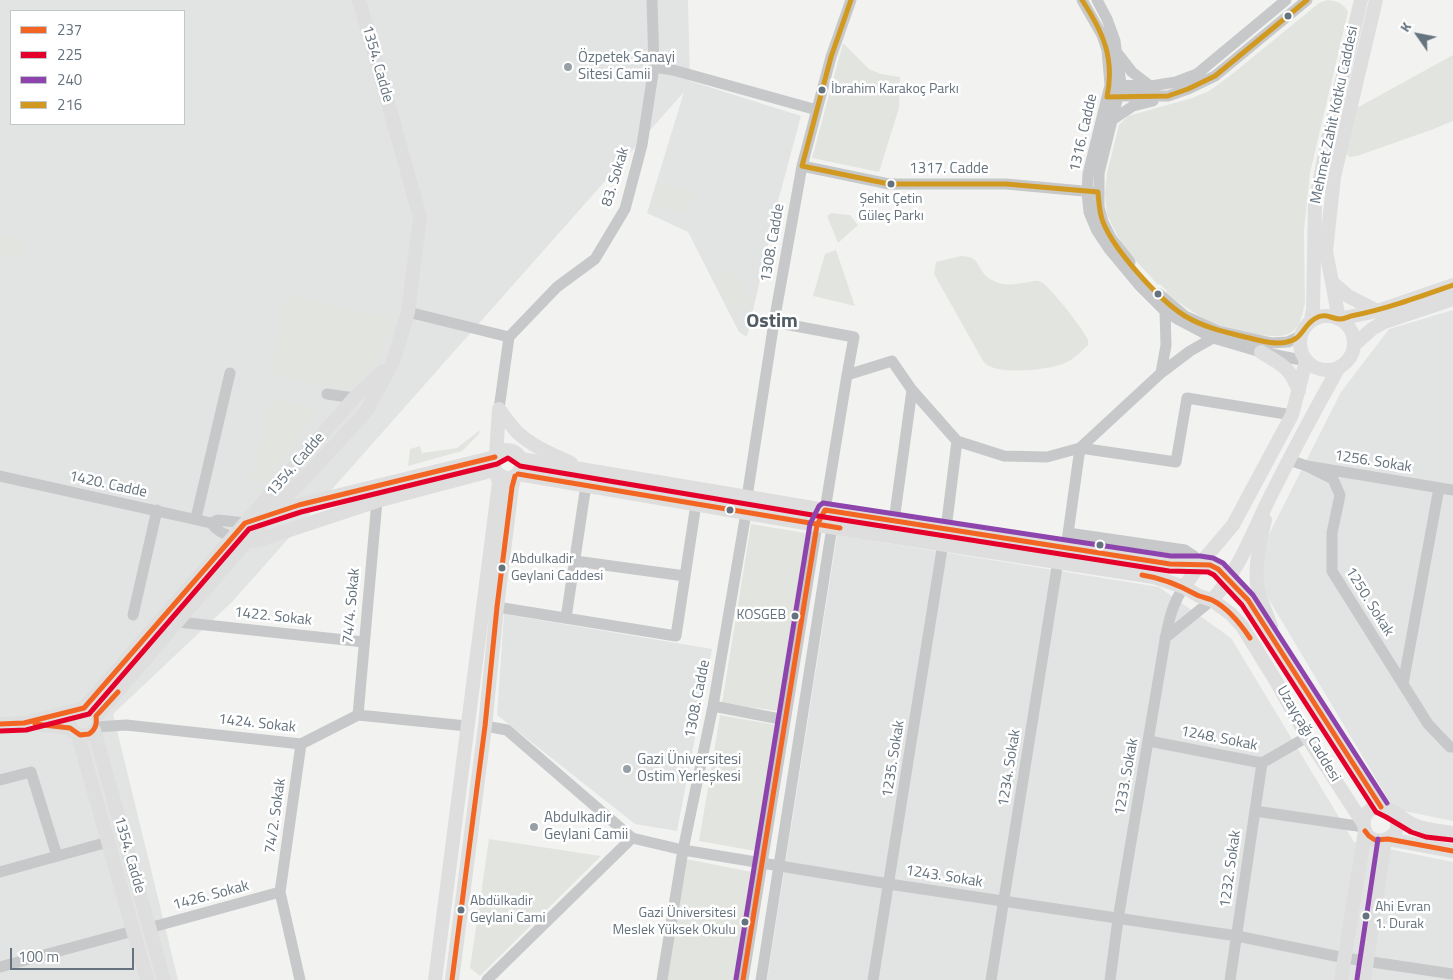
<!DOCTYPE html>
<html>
<head>
<meta charset="utf-8">
<style>
  body { margin:0 }
  #map { position:relative; width:1453px; height:980px; overflow:hidden; background:#f2f3f1; font-family:"Titillium Web",sans-serif }
  canvas { display:block }
  .legend { position:absolute; left:10px; top:10px; width:175px; height:115px; box-sizing:border-box; background:#fff; border:1px solid #c1c7cb; margin:0; padding:6px 9px; list-style:none; font-size:15px; color:#65737e }
  .legend li { display:flex; align-items:center; gap:10px; height:25px }
  .legend b { width:25px; border:1px solid #c1c7cb }
  .north { position:absolute; left:1393px; top:10px; width:50px; height:50px; -webkit-text-stroke:4px #fff; paint-order:stroke; rotate:303deg; font-size:14px; font-weight:700; line-height:20px; text-align:center; color:#65737e }
  .north::after { content:''; display:block; margin:auto; width:18px; height:22px; background:#65737e; clip-path:polygon(50% 0,100% 100%,50% 72%,0 100%) }
  .scale { position:absolute; left:10px; top:948px; width:124px; height:22px; box-sizing:border-box; border:2px solid #65737e; border-top:0; padding-left:6px; font-size:15px; line-height:18px; white-space:nowrap; color:#65737e; -webkit-text-stroke:4px #fff; paint-order:stroke }
</style>
</head>
<body>
<div id="map">
<canvas width="1453" height="980"></canvas>
<ul class="legend">
<li><b style="height:6px;background:#f26522"></b>237</li>
<li><b style="height:6px;background:#e4002b"></b>225</li>
<li><b style="height:6px;background:#8e44ad"></b>240</li>
<li><b style="height:6px;background:#d29920"></b>216</li>
</ul>
<div class="north">K</div>
<div class="scale">100 m</div>
</div>
<script>
const g = document.querySelector('canvas').getContext('2d');
g.lineJoin = 'round';
function paint(path, color) {
  g.fillStyle = color;
  g.fill(path, 'evenodd');
}
function trace(path, color, width, dash) {
  g.strokeStyle = color;
  g.lineWidth = width;
  g.lineCap = dash ? 'butt' : 'round';
  g.setLineDash(dash || []);
  g.stroke(path);
}
function drawText(font, color, halo, rows, align = 'center') {
  g.font = font + ' "Titillium Web",sans-serif';
  g.lineWidth = 5;
  g.setLineDash([]);
  g.textBaseline = 'middle';
  g.strokeStyle = halo;
  g.fillStyle = color;
  for (const [text, x, y, turn = 0] of rows) {
    g.save();
    g.translate(x, y);
    g.rotate((+turn || 0) * Math.PI / 180);
    g.textAlign = isNaN(turn) ? turn : align;
    if (halo) g.strokeText(text, 0, 0);
    g.fillText(text, 0, 0);
    g.restore();
  }
}
paint(new Path2D(`
  M0 0H688L690 81 801 116 777 205 747 337 739 332 688 232 647 213 684 92 233 601 113 714 178 980H0ZM11 11H184V124H11Z
  M1453 310V821L1394 809 1262 588 1263 546 1341 392 1389 329Z
  M837 535 1159 587 1231 638 1354 842 1453 862V980H767Z
  M504 614 712 649 677 831 635 824 497 715Z`), '#e2e4e3');
paint(new Path2D(`
  M1327 0C1335 0 1345 4 1348 12L1310 173 1304 231 1305 302C1303 311 1302 321 1296 328 1287 339 1273 336 1260 335 1249 333 1236 332 1226 328 1203 321 1184 306 1166 293L1167 291 1160 284 1158 285 1126 250 1117 235 1107 215 1105 194 1107 173 1119 125 1128 116 1192 98 1209 91 1231 75 1319 3Z
  M843 43 869 69 881 74 900 77 899 108 879 172 812 158Z
  M1453 55V121L1431 130 1357 156 1349 157 1346 152 1355 109Z
  M658 181 694 192 688 214 652 203Z
  M831 213 850 215 858 225 838 243 827 216Z
  M0 236 27 242 23 260 0 255Z
  M836 250 855 306 813 296 825 254Z
  M961 256C983 256 975 271 992 280 1003 287 1017 284 1029 282 1033 281 1037 280 1041 282 1049 285 1083 329 1087 338 1089 340 1088 342 1088 345 1080 353 1073 360 1063 364 1047 370 1004 374 989 366 988 366 984 362 983 361L934 274 936 262Z
  M734 270 751 301 732 312 715 280Z
  M287 295 393 318 378 360 366 376 356 384 341 389 270 373Z
  M272 399 317 409 270 478 264 482H251Z
  M480 430 479 434 462 451 408 466 410 449 420 446 422 453 457 448Z
  M751 524 806 533 777 711 722 703Z
  M720 715 776 725 755 851 699 841Z
  M489 839 601 856 480 976 470 968Z
  M686 859 752 872 735 980H667Z`), '#e2e5df');
trace(new Path2D(`
  M1082 0 1102 35 1107 50 1110 85 1088 174 1087 192 1089 212 1097 231 1109 249 1139 285 1165 311 1179 320 1213 338 1261 352 1306 361
  M1097 0 1107 19 1115 41 1121 84 1099 173V207L1103 222 1111 238 1130 262
  M1118 54 1132 72 1149 85
  M654 67 673 70 817 110
  M1114 85 1151 86 1176 82 1197 74 1286 0
  M1113 96H1168L1188 89 1215 76 1307 0
  M1112 120 1133 106 1153 101
  M802 166 889 184H1006L1094 192
  M1159 294 1185 316 1218 331 1272 343 1288 342 1300 336
  M408 312 509 337
  M774 322 854 337 847 375 892 361 912 390 957 441 946 529
  M1161 373 1166 345 1165 311
  M327 394 354 398
  M499 409 509 337 557 287 595 259 625 209 642 145 654 67 652 0
  M957 441 1004 456 1047 457 1080 448 1161 373 1190 351 1213 338
  M1289 460 1307 466 1453 490
  M1307 466 1333 479 1340 495 1332 533V571L1428 724 1450 747H1453
  M0 476 211 523 218 520 245 523
  M747 497 774 322 802 166 831 57 851 0
  M196 518 230 373
  M894 521 912 390
  M211 523C217 531 223 534 234 537
  M1068 533 1185 550 1194 556 1200 564
  M1066 548 1080 448 1176 462 1187 398 1292 415
  M575 561 685 576
  M497 607 676 636 696 504
  M133 615 157 510
  M566 618 586 485
  M178 622 364 642
  M1165 638 1212 600
  M1403 684 1439 488
  M713 706 785 720
  M358 715 377 501
  M485 726 507 730 632 838 683 850 762 863 889 884 1237 936 1345 958 1453 974
  M96 727 126 725 301 744 358 715 467 726
  M1149 741 1262 763 1307 737
  M0 780 31 772 57 856
  M1255 811 1364 827
  M0 872 108 842
  M149 928 280 892
  M0 967 133 931
  M300 980 280 892 301 744
  M487 980 632 838
  M662 980 683 850 713 706 746 513
  M743 980 817 525 825 510 847 375
  M761 980 832 527 830 521
  M873 980 943 543
  M991 980 1058 561
  M1110 980 1118 919 1165 640C1169 620 1172 604 1184 587
  M1230 980 1262 763`), '#c7c8c9', 11);
trace(new Path2D(`
  M1333 283 1348 296 1377 311
  M1300 343a27 27 0 1 1 54 0a27 27 0 1 1-54 0Z
  M1339 319 1326 251 1334 177 1376 0
  M1339 319 1377 311 1453 285
  M1311 320 1313 309 1315 203 1329 135 1361 0
  M1354 345 1372 329 1384 322 1453 299
  M1261 352C1283 366 1289 366 1299 391
  M499 409C504 416 510 424 516 431 531 446 552 454 571 463
  M496 456 499 409
  M521 459 825 510 1170 564H1200L1210 565 1218 569 1248 600 1381 807
  M518 474 817 525 1154 577 1184 587 1199 596 1212 600 1231 614 1242 626 1276 681 1307 737 1363 823
  M270 515 299 505 495 457
  M1265 520C1260 541 1255 562 1257 584 1259 598 1266 612 1271 626
  M243 539 254 541 262 539 377 501 494 470
  M1184 587 1200 564 1233 525 1292 415 1306 361
  M1212 600C1239 571 1253 531 1270 497 1292 453 1315 410 1339 367
  M73 711C65 723 71 737 86 735
  M96 716 248 540 266 516 302 481 361 417 368 408 393 362 408 312 420 217 359 0
  M0 724 24 723 84 708 354 398 383 371
  M34 724 70 728
  M94 730 164 980
  M78 735 147 980
  M1391 811C1414 837 1367 854 1364 826 1363 821 1364 816 1368 812 1382 797 1399 818 1412 824 1424 830 1439 831 1453 833
  M1388 839 1453 851
  M435 980 499 483C496 470 487 458 504 450 535 449 519 493 497 473
  M452 980 485 726 497 607 512 487 515 476
  M1341 980 1365 831
  M1364 980 1385 840`), '#dddedd', 14);
trace(new Path2D(`
  M518 474 840 528
  M1142 575C1162 578 1179 585 1197 595 1201 597 1207 598 1212 600 1228 608 1240 623 1250 638
  M0 724 24 723 84 708 245 523 299 505 495 457
  M35 724 70 728 80 735 89 734C96 729 97 724 96 716L118 692
  M1365 831 1369 836 1375 840 1388 839 1453 851
  M452 980 485 726 497 607 512 487 515 476
  M743 980 817 525 825 510 1170 564 1210 565 1218 569 1248 600 1381 807`), '#f26522', 5);
trace(new Path2D(`
  M0 731 26 730 89 714 249 529 301 512 497 464 508 458 520 466 824 517 1169 571 1208 572 1214 575 1242 605 1376 812 1386 817 1411 832 1426 837 1452 840`), '#e4002b', 5);
trace(new Path2D(`
  M736 979 810 524 819 506 823 503 1171 556H1200L1213 558 1223 563 1253 595 1387 803
  M1357 979 1378 839`), '#8e44ad', 5);
trace(new Path2D(`
  M851 0 831 57 802 166 889 184H1006L1098 192C1099 202 1099 212 1103 222 1114 250 1159 300 1185 316 1203 327 1225 332 1245 337 1259 340 1273 345 1287 342 1304 339 1303 323 1318 317 1326 313 1332 319 1340 319 1344 319 1348 317 1351 316 1386 309 1419 297 1453 285
  M1082 0C1103 32 1115 58 1107 97L1168 96 1188 89 1215 76 1307 0`), '#d29920', 5);
for (const [x, y, r, color] of [
  [1288,16,4.5,"#65737e"],
  [568,67,5,"#96a0a6"],
  [822,90,4.5,"#65737e"],
  [891,184,4.5,"#65737e"],
  [1158,294,4.5,"#65737e"],
  [730,510,4.5,"#65737e"],
  [1100,545,4.5,"#65737e"],
  [502,568,4.5,"#65737e"],
  [795,616,4.5,"#65737e"],
  [627,769,5,"#96a0a6"],
  [534,827,5,"#96a0a6"],
  [461,910,4.5,"#65737e"],
  [1366,916,4.5,"#65737e"],
  [745,922,4.5,"#65737e"]
]) {
  const dot = new Path2D();
  dot.arc(x, y, r, 0, 2 * Math.PI);
  g.fillStyle = color;
  g.fill(dot);
  trace(dot, '#fff', 2);
}
drawText('14px', '#65737e', '#fff', [
  ["İbrahim Karakoç Parkı",831,90],
  ["Şehit Çetin",891,200,"center"],
  ["Güleç Parkı",891,217,"center"],
  ["Abdulkadir",511,560],
  ["Geylani Caddesi",511,577],
  ["KOSGEB",786,616,"right"],
  ["Abdülkadir",470,902],
  ["Geylani Cami",470,919],
  ["Ahi Evran",1375,908],
  ["1. Durak",1375,925],
  ["Gazi Üniversitesi",736,914,"right"],
  ["Meslek Yüksek Okulu",736,931,"right"]
], 'left');
drawText('15px', '#65737e', '#fff', [
  ["Özpetek Sanayi",578,58],
  ["Sitesi Camii",578,75],
  ["Gazi Üniversitesi",637,760],
  ["Ostim Yerleşkesi",637,777],
  ["Abdulkadir",544,818],
  ["Geylani Camii",544,835]
], 'left');
drawText('15px', '#65737e', '#fff', [
  ["1354. Cadde",377,64,74],
  ["Mehmet Zahit Kotku Caddesi",1335,115,-78],
  ["1316. Cadde",1084,133,-77],
  ["1317. Cadde",949,169],
  ["83. Sokak",616,177,-73],
  ["1308. Cadde",773,243,-80],
  ["1256. Sokak",1373,462,9],
  ["1354. Cadde",296,465,-49],
  ["1420. Cadde",108,485,12],
  ["1250. Sokak",1369,602,58],
  ["74/4. Sokak",352,606,-85],
  ["1422. Sokak",273,617,6],
  ["1308. Cadde",698,699,-79],
  ["1424. Sokak",257,724,6],
  ["Uzayçağı Caddesi",1308,734,59],
  ["1248. Sokak",1219,739,11],
  ["1235. Sokak",894,759,-81],
  ["1234. Sokak",1010,768,-81],
  ["1233. Sokak",1127,777,-80],
  ["74/2. Sokak",276,816,-82],
  ["1354. Cadde",129,855,74],
  ["1232. Sokak",1231,869,-82],
  ["1243. Sokak",944,877,9],
  ["1426. Sokak",211,896,-15]
]);
drawText('bold 20px', '#525c64', '#fff', [
  ["Ostim",772,322]
]);
</script>
</body>
</html>
